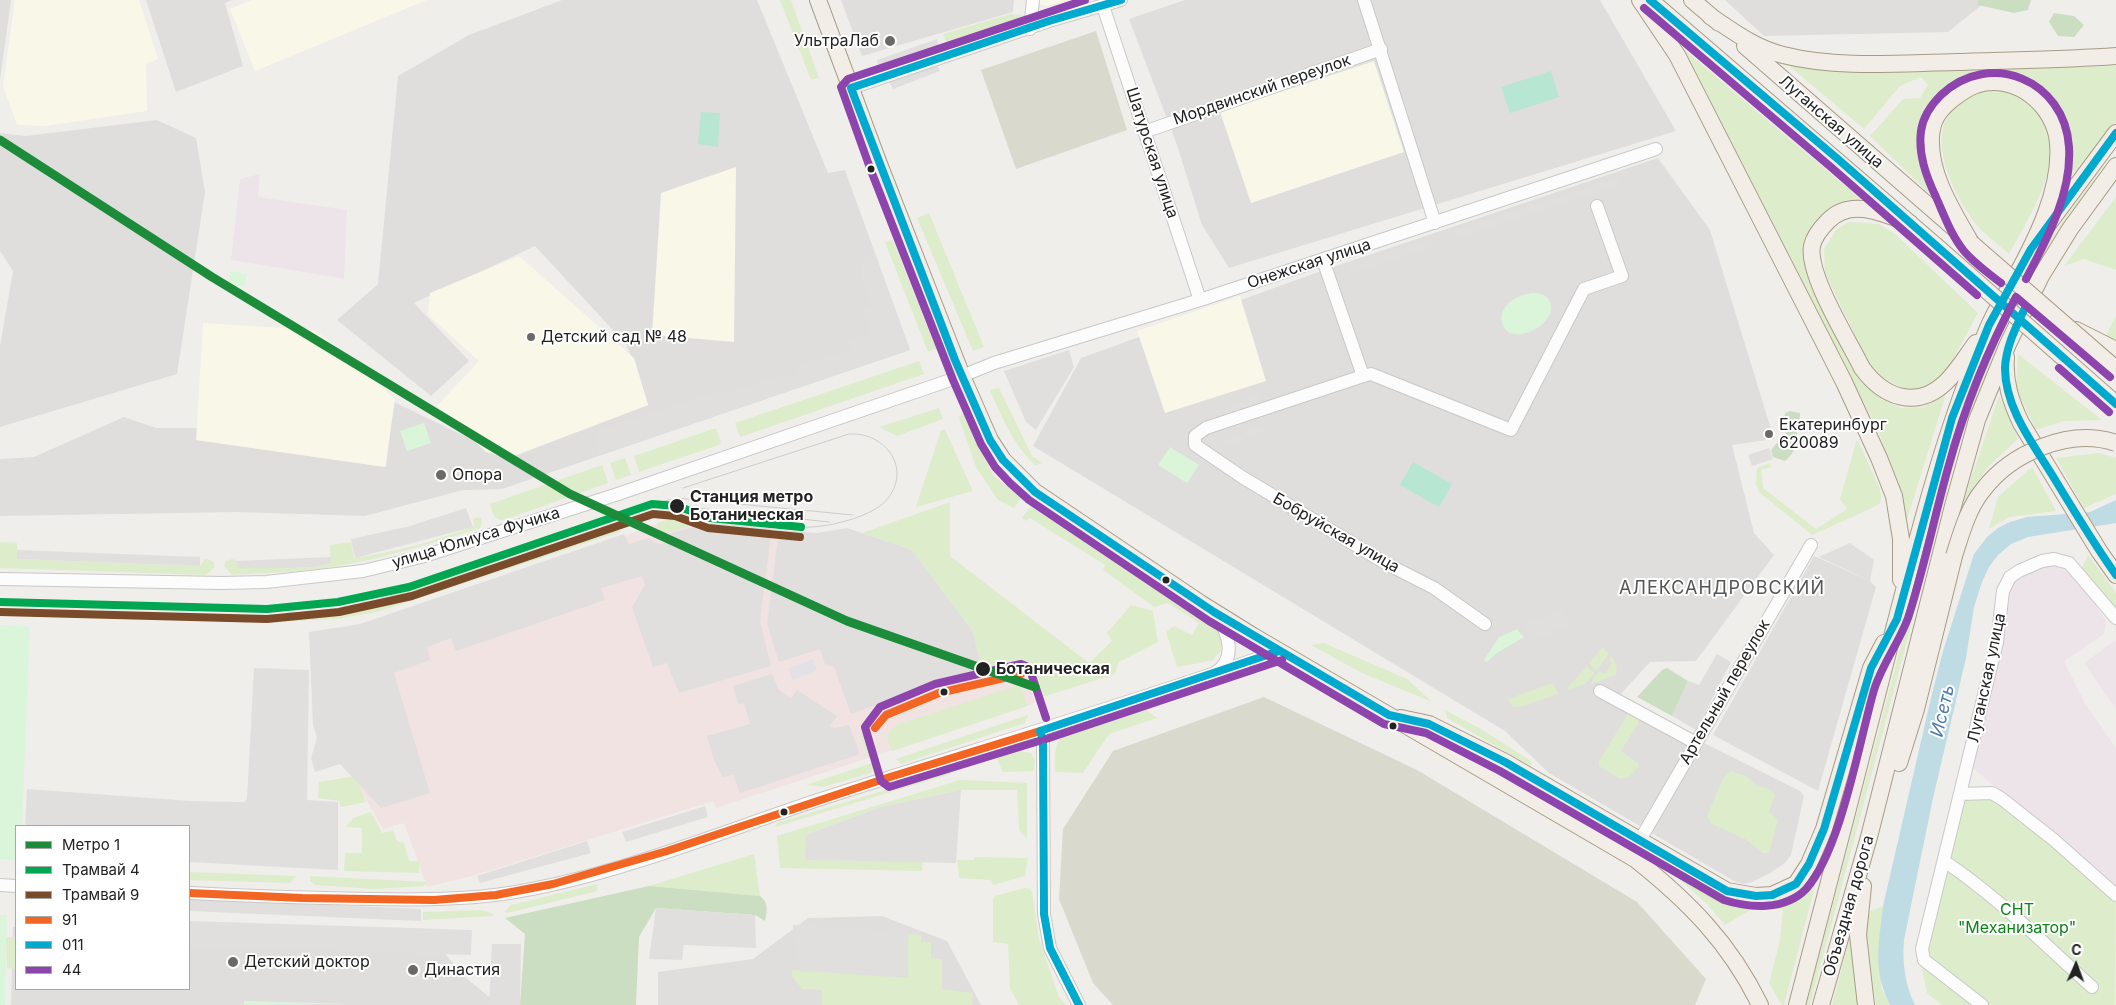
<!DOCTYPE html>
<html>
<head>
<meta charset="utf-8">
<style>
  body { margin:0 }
  #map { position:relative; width:2116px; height:1005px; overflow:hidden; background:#f0eeeb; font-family:Inter,sans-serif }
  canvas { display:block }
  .legend { position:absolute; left:15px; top:825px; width:175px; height:165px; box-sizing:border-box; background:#fff; border:1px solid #a7a7a7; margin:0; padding:6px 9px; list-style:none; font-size:15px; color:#222 }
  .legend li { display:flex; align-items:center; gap:10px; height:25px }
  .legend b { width:25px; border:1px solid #a7a7a7 }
  .north { position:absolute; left:2051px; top:940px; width:50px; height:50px; -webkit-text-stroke:4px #fff; paint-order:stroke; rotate:2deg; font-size:14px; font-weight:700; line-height:20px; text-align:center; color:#222 }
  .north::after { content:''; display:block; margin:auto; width:18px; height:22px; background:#222; clip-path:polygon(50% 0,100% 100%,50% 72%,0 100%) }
</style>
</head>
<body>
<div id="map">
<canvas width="2116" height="1005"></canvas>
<ul class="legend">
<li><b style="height:6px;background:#1c8c3a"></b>Метро 1</li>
<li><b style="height:6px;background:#00a651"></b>Трамвай 4</li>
<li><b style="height:6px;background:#7a4b2a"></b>Трамвай 9</li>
<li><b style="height:6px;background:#f26522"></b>91</li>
<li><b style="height:6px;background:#00a9ce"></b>011</li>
<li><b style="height:6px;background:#8e44ad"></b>44</li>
</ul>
<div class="north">С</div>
</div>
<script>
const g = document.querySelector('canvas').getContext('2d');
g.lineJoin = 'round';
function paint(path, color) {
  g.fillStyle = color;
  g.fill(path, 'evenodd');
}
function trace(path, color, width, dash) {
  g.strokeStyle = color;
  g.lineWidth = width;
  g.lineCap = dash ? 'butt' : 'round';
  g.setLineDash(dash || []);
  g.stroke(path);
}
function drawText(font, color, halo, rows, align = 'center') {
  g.font = font + ' Inter,sans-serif';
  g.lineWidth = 4;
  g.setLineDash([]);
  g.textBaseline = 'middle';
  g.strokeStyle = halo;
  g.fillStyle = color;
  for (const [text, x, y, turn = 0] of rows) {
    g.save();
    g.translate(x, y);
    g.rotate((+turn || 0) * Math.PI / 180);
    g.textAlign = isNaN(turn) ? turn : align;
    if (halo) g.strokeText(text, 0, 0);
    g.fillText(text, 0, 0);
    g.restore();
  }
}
paint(new Path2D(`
  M0 0H11L0 80Z
  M146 0H232L225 3 243 66 176 92Z
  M562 0H757L828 173 845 170 910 350 502 489 463 490 365 516 237 512 0 516V459L34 457 124 417 156 428H198L197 440 386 467 394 402 510 458 648 405 640 378 626 344 535 246 414 303 469 361 431 396 337 320 378 284 398 76 469 35Z
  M841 0H1014L1013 12 862 56Z
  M1185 0H1600L1676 131 1229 268 1202 225 1177 145 1129 19Z
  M1725 0H1988L1948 32 1764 36Z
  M157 120 196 138 205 192 177 374 0 427V346L13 271 0 251V133L26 136Z
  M1658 158 1710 230 1774 439 1732 445 1754 533 1774 555 1696 661 1650 662 1619 696 1704 743 1800 791 1804 796 1791 855 1785 863 1770 873 1752 882 1744 884 1734 881 1549 773 1505 731 1033 446 1081 358 1321 271Z
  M1814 556 1870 581 1876 587 1818 791 1713 735Z
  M1717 654 1731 662 1696 730 1672 716 1688 681 1699 685Z
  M882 916 947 941 981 1005H658V972L753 959 808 918Z
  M13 927H16V989H189V933L434 941 465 977 499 1005H11Z`), '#dfdedc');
paint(new Path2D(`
  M685 514 710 525 817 535 972 633 981 671 991 677 1023 668 1035 702 1027 706 716 808 713 801 472 876 427 887 404 823 383 829 320 719 356 633Z`), '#f1e3e1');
paint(new Path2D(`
  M260 174 258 197 347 210 344 279 231 260 240 179Z
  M2052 562 2073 571 2106 621 2104 634 2064 661 2085 703 2116 748V888L1969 765 2004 592 2013 587 2010 582Z
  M2116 640V709L2084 663Z`), '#ede4e9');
paint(new Path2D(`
  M15 0H139L158 59 146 64 147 111 45 126 17 125 3 86Z
  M252 0H427L255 71 230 9Z
  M1039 0H1067L1047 6 1039 4Z
  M1374 61 1404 152 1251 203 1220 112Z
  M736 167 734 342 652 335 661 193Z
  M519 256 634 358 648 405 507 458 486 452 437 406 479 361 428 315 430 293Z
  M1240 296 1266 381 1165 413 1137 331Z
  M203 323 314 330 330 342 395 399 385 467 196 440Z`), '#f8f7e8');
paint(new Path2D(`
  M1096 31 1127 130 1016 169 981 70Z
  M1264 697 1417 770 1637 902 1706 979 1695 1005H1113L1093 983 1059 899 1063 829 1113 751Z`), '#d9d9cd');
paint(new Path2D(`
  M780 0H791L819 78 811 80Z
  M1011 14 1023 15 1022 24 1014 27 1012 22 946 42 943 34Z
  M1675 42 1869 206 1857 205 1810 241 1858 376 1881 399 1902 408 1924 407 1946 394 1906 523 1899 490 1878 430Z
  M1788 65 1888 71 2116 66V122L2063 186 2065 159 2050 107 1971 80 1924 131 1923 165 1933 197 1870 136 1903 99 1920 98 1928 85 1921 77 1900 86 1864 129Z
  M1996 89C2010 91 2025 94 2035 104 2051 122 2053 152 2047 174 2040 202 2022 229 2009 254 1997 243 1982 233 1973 220 1939 173 1916 99 1996 89Z
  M2113 152 2065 223 2035 271 2001 336 1962 435 1810 1005H1806C1838 885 1870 765 1901 645 1928 540 1952 433 1997 334 2026 268 2071 210 2113 152Z
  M2116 197V270L2084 259 2064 266Z
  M929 213 984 347 973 351 917 218Z
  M1849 222 1879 224 1895 234 1978 313 1945 374 1931 384 1920 389 1907 390 1881 377 1869 364 1825 273 1824 249 1837 229Z
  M893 240 936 349 928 352 885 242Z
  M2116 316V341L2105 337Z
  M2018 354 2102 420 2064 421 2036 430 2016 389Z
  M919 361 924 374 740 437 735 423Z
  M999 388 1032 456 1042 463 1035 465C1013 444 1002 418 990 390Z
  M1999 396 2019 438 1988 467 1961 508Z
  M939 408 943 419 897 436 879 427Z
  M963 413 993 475 1021 498 1014 508 998 500 976 467 959 418Z
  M716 428 721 443 719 445 639 472 634 456Z
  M941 430H945L973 491 916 507Z
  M1857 439 1880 489 1881 497 1880 503 1874 507 1812 535 1759 492 1756 485 1757 468 1770 463 1771 467 1761 470 1763 488 1816 529 1847 509 1840 499Z
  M2099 453 2116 458V494L2084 508 2056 458Z
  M625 458 631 475 616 480 610 463Z
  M602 465 608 483 504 520C493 520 493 513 490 504Z
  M2032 467 2056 511 2009 517 1989 529 1998 497Z
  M950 502V556L1089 663 1112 641 1107 633 1131 605 1153 611 1158 642 1119 662 1115 674 1037 699 1025 665 991 675 982 669 973 632 912 550 862 533Z
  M1031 506 1217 630 1223 639 1221 651 1213 660 1177 667 1166 632 1174 626 1192 635 1199 623 1168 603 1154 607 1103 570 1105 565 1030 518 1026 521 1022 518Z
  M684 515 701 523 661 534 657 523Z
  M476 517 481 518 482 522 480 528C431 544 382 559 332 567 299 572 266 573 232 575L224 566 226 561 232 559 236 560 239 568H293L314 567 331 562 330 545 351 542 354 558C396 552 435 541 475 526L473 520Z
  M618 523 620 532 377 612 337 619 273 622V616L335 612 377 601Z
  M0 542 17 543V559L200 566 205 559 210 560 214 563V568L206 575 0 568Z
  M2088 555 2116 593V610L2081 570Z
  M8 608 180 615 256 616 255 622 6 615Z
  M1324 643 1407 679 1432 702 1362 673 1311 645Z
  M1603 647 1609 654 1596 671 1589 663Z
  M1612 656 1617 668 1616 675 1590 684 1599 671 1605 674 1612 663 1608 660Z
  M1587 666 1594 673 1585 684 1569 690 1567 688Z
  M1553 683 1558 694 1524 706 1513 707 1508 699Z
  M1019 685 1022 689 1027 706 892 751 888 741 889 732 897 725Z
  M1143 707 1157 718 1109 734 1083 773 1055 772C1055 763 1054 749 1058 742 1066 726 1124 713 1143 707Z
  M1445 710 1481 729 1531 761 1532 765H1529L1447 718Z
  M1628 714 1638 718 1639 722 1621 751 1638 763 1639 766 1629 777 1620 779 1599 766V761Z
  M1028 715 1025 723 901 764 896 759Z
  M860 734 868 735 877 753 867 756Z
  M1016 750 1031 753 1035 760 1034 771 1003 772 996 757Z
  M875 762 871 773 823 787 806 785Z
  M951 770V774L775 827 777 823Z
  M1730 771 1746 776 1758 786C1766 787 1770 788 1775 795L1769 812 1778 820 1769 853H1763L1745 839 1712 824 1707 816 1723 779Z
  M355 776 366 802 341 807 339 801 318 798 319 782Z
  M960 780 1027 783V839L1019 830 1017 790H961L880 807 806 835V860L923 861 922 871 780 868 777 836Z
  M1996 791 2116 891 2115 1005H1942L1927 993 1921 964 1966 793Z
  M371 812 382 833 393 830 397 841 404 843 409 861H419V873L344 871 345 853H362V828L346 827 353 818Z
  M1830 828 1784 1005H1782L1769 983 1780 940 1783 909H1752L1725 925 1708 905 1654 856 1739 904 1760 907 1776 904 1793 897 1807 882Z
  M754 854 760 896 649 886Z
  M974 857 1028 858 1025 876 993 885 991 880 959 878 957 860H974Z
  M189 872 296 876 290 883 189 880Z
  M310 876 427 882 424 886 374 889 316 885 310 881Z
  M597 884 598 891 507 913 504 912 511 905Z
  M1025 888 1030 889 1032 892 1039 938 1059 997 1066 1005H1019L1010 988 1008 944 993 942V899L995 896Z
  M1883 906 1881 987 1890 1005H1876L1864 938 1866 913Z
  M482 910 493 914V916L423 920V912Z
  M908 934 921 935V942H931V958L942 959V989L973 993 972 1005H822V990L802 989 792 976V970L908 978Z
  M6 937H16V969L7 968Z
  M1850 937 1859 1005H1832Z`), '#ddeccb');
paint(new Path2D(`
  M1978 0H2031L2028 10 2014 13 1978 5Z
  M2054 13 2074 16 2084 25 2074 37 2058 36 2049 22Z
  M1790 411 1800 413C1800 420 1798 425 1797 433 1796 445 1796 452 1785 461L1773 457 1771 451C1774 445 1782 438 1786 433L1783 424 1785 413Z
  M1667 668 1688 681 1672 716 1637 697 1662 670Z
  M649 886 760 896C769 903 767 911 765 921L755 915 656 908 639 937 636 1005H520L525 934 505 918Z`), '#cbdec1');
paint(new Path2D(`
  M230 271 247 274 244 287 228 285Z
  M1532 293C1539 293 1545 294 1549 300 1562 322 1512 349 1503 325 1496 306 1517 295 1532 293Z
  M424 423 431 443 407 451 400 431Z
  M1170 447 1199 465 1187 483 1158 465Z
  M0 625 30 627 22 826H16V860L0 859Z
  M1517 629 1524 637 1497 653 1487 662 1484 660 1499 637Z
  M0 915H7L5 1005H0Z
  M244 1001 349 1004 244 1005Z`), '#daf5da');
paint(new Path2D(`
  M1551 71 1559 97 1510 113 1501 87Z
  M701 112 720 113 718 147 698 144Z
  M1413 462 1452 484 1439 507 1400 485Z`), '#b7e6d2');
paint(new Path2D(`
  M1012 22 1014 27 948 48 946 42Z
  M937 39 940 50 879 70 877 60Z
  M937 65 940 71 893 89 888 80Z
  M1617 176 1620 184 1457 239 1454 231Z
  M1429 239 1432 248 1349 274 1346 265Z
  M875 253 910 350 600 455 593 434 723 390 729 392 781 375 792 378 804 363 852 349 849 340 870 333 862 312 871 308 862 282 863 256Z
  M1069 350 1074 367 1036 430 1026 422 1004 371Z
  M1259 395 1262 402 1232 412 1230 405Z
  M1261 427 1263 432 1217 449 1215 444Z
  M1769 448 1773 459 1752 466 1748 455Z
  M466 508 473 527 355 558 351 539 410 526Z
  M708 523 772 528 760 621 771 666 679 693 667 663 653 667 632 607 645 585 642 576 601 588 605 600 456 651 451 638 427 647 430 660 394 673 430 793 381 808 340 764 315 772 311 758 317 737 313 725 309 632 360 624 624 534 629 544 649 538 655 543 661 544 672 541 673 538 671 533Z
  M847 528 912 550 973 632 982 669 851 714 834 667 825 664 820 649 779 662 767 624 779 530 817 533Z
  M1850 543 1874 560 1870 581 1819 557Z
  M17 550 200 557V566L17 559Z
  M331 557V563L314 567 293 568H238L236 561Z
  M1563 609 1570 623 1531 642 1522 626Z
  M254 668 309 670 307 800 338 802V870L189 862V826H25L27 789 191 801 244 802 247 799Z
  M772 674 779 690 791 698 797 690 837 716 830 726 834 728 849 725 860 754 740 793 733 774 723 778 714 760 707 736 750 724 744 703 738 704 733 686Z
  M961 790 956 863 805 860 806 835 880 807Z
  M705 806 708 817 626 842 622 832Z
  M587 841 591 853 480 883 477 876Z
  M189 899 421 909V921L189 911Z
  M656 908 755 915 756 948 684 945 682 960 649 959Z
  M189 921 472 930 471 955 189 946Z
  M793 925 886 930 887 927 909 928 906 976 800 971 793 939Z
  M492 944H521L520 1005H489Z`), '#e0dfde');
paint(new Path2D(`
  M813 659 817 670 793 680 788 669Z`), '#e2e1e5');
paint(new Path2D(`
  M2116 500V523L2028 537 2011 544 1998 555 1989 567 1982 582 1974 607 1966 658 1933 798 1904 940C1902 961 1905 986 1915 1005H1890C1872 968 1879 945 1883 906L1931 698 1943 651 1974 554 1987 537 1998 528 2010 522 2027 517 2090 512Z`), '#bfdbe3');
const minor = new Path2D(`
  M1364 0 1435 223
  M1103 6 1200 300
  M1030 29 1033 0
  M851 88 1049 21 1121 0
  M1144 132 1381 49
  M1323 260 1363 376 1371 374 1511 430 1584 289 1622 276 1597 206
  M1363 376 1206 428 1195 436V445L1242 477 1387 564 1434 588 1485 624
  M0 579 222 583 266 582 363 571 421 557 618 494 962 376 994 363 1200 300 1656 149
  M1215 614C1228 632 1238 658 1215 673
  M1600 691 1696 743
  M1040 731 1043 740 1044 914 1050 948 1079 1005
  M1960 794 1992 793 2002 799 2054 840 2116 895
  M1640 840 1811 545
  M1944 861C1998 897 2044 944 2092 987
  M0 885 16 886
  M189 893C249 896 310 898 370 899 412 900 453 900 495 895 601 881 713 835 815 801 970 751 1126 705 1279 651
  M1982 1005 1924 960 1922 949 1997 642 2003 591 2010 577 2019 571 2042 561 2054 559 2069 563 2116 618`);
const major = new Path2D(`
  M818 0 879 164 962 376 990 440 1003 460 1035 492 1200 603 1253 636 1635 859C1688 901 1730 943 1760 1005
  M1640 0 1677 55 1844 382 1879 458 1894 496 1901 539V580
  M1650 0 1935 245
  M1692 0 1719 23
  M1710 16C1734 32 1755 48 1783 55 1839 69 1900 63 1957 62 2010 60 2063 60 2116 56
  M1745 46 1962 235
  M1910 223C1884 214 1851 197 1828 221 1821 228 1814 236 1812 246 1807 275 1849 341 1862 368 1883 397 1916 410 1945 383 1957 372 1966 356 1976 343
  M2046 227 2116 133
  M2076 330 2116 350
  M2006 357C2004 382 2011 402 2021 423L2099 551 2116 575
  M1401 718 1429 724 1505 762 1727 891 1756 896 1772 895 1796 884 1809 864 1824 829 1871 668 1884 643
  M1899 763 1916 709 1954 556
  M1863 886 1858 935 1866 1005
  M1797 1005C1827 891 1856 778 1885 664 1914 551 1942 435 1988 328 1995 311 2005 296 2014 280 2036 240 2062 189 2058 143 2055 105 2015 72 1976 85 1966 88 1958 95 1950 101 1938 111 1932 121 1931 137 1929 175 1953 211 1971 243
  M1821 1005 1869 837 1953 506 1977 420 2008 344 2041 276 2070 229 2116 166`);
trace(minor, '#c9c8c7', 14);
trace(major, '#a79c86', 18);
trace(minor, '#fdfcfc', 12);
trace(major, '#f3ede7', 16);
trace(new Path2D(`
  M683 488 849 434C884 432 911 466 889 497 876 517 823 529 801 527
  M652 504 677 498 853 515
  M677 506 829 522`), '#ccc', 1);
const majorBridge = new Path2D(`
  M1971 243 2116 369
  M1935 245 2116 404
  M1954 556C1961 534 1968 508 1983 490 2011 453 2070 427 2116 443`);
trace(majorBridge, '#a79c86', 18, []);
trace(majorBridge, '#f3ede7', 16);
trace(new Path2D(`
  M875 728 886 715 939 693 1021 674
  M189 893 302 898 434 900 496 895 553 884 667 851 890 777 1040 731`), '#f26522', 8);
trace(new Path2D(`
  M1121 0 1049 21 851 88 955 360 990 440 1003 460 1035 492 1214 612 1389 715 1429 724 1505 762 1727 891 1756 896 1772 895 1796 884 1809 864 1824 829 1871 668 1897 619 1952 418 1989 325 2031 249 2116 133
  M1650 0 1839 160 2116 404
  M2024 310C2015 329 2006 347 2005 368 2005 409 2034 445 2054 478 2074 511 2094 544 2116 575
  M1040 731 1043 740 1044 914 1050 948 1079 1005
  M1040 731 1279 651`), '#00a9ce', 8);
trace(new Path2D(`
  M1085 0 848 79 841 87 870 168 953 380 981 444 995 467 1010 483 1029 500 1209 621 1384 724 1426 733 1500 771 1724 900C1749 908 1785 911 1806 889 1841 850 1859 742 1874 690 1882 664 1899 643 1908 618 1924 569 1934 518 1948 468 1964 409 1987 351 2016 297L2110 377
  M1644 8 1832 168 1977 295
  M2001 283C1988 273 1974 263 1964 251 1951 235 1944 215 1936 197 1926 176 1918 154 1921 131 1923 116 1931 105 1941 95 1990 49 2065 80 2069 147 2072 193 2047 239 2026 279
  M2059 368 2109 412
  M1046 739 1282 660
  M1039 741 889 787 881 781 865 727 880 707 935 684 1021 664 1026 666 1030 670 1046 718`), '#8e44ad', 8);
trace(new Path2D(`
  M0 602 267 609 338 602 409 587 652 504 677 506 710 518 801 527`), '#00a651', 8);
trace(new Path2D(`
  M0 612 267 619 339 612 412 596 653 514 675 516 708 528 800 537`), '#7a4b2a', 8);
trace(new Path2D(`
  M0 140 212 277 570 494 847 621 1035 687`), '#1c8c3a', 9);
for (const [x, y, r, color] of [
  [890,41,6,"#6a6968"],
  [871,169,4.5,"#222"],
  [531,337,5,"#6a6968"],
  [1769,434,5,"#6a6968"],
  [441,475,6,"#6a6968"],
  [677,506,8,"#222"],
  [1166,580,4.5,"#222"],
  [983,669,8,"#222"],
  [944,692,4.5,"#222"],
  [1393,726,4.5,"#222"],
  [784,812,4.5,"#222"],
  [233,962,6,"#6a6968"],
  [413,970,6,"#6a6968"]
]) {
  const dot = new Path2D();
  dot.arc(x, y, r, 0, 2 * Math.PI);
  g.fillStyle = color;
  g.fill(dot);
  trace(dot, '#fff', 2);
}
drawText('16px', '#222', '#fff', [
  ["УльтраЛаб",879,41,"right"],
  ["Детский сад № 48",541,337],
  ["Екатеринбург",1779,425],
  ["620089",1779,443],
  ["Опора",452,475],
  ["Детский доктор",244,962],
  ["Династия",424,970]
], 'left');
drawText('16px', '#222', '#fff', [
  ["Мордвинский переулок",1262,90,-19],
  ["Луганская улица",1831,122,41],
  ["Шатурская улица",1152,153,72],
  ["Онежская улица",1309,264,-18],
  ["Бобруйская улица",1336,533,30],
  ["улица Юлиуса Фучика",476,538,-17],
  ["Луганская улица",1987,678,-78],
  ["Артельный переулок",1725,692,-60],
  ["Объездная дорога",1849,906,-74]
]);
drawText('bold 16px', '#222', '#fff', [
  ["Станция метро",690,497],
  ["Ботаническая",690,515],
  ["Ботаническая",996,669]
], 'left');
drawText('16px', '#0c8416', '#fff', [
  ["СНТ",2017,910],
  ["\"Механизатор\"",2017,928]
]);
g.letterSpacing = '1px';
drawText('18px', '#555', '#fff', [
  ["АЛЕКСАНДРОВСКИЙ",1722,589]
]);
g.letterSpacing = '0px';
drawText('italic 18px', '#4a7aab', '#fff', [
  ["Исеть",1943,711,-77]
]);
</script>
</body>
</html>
